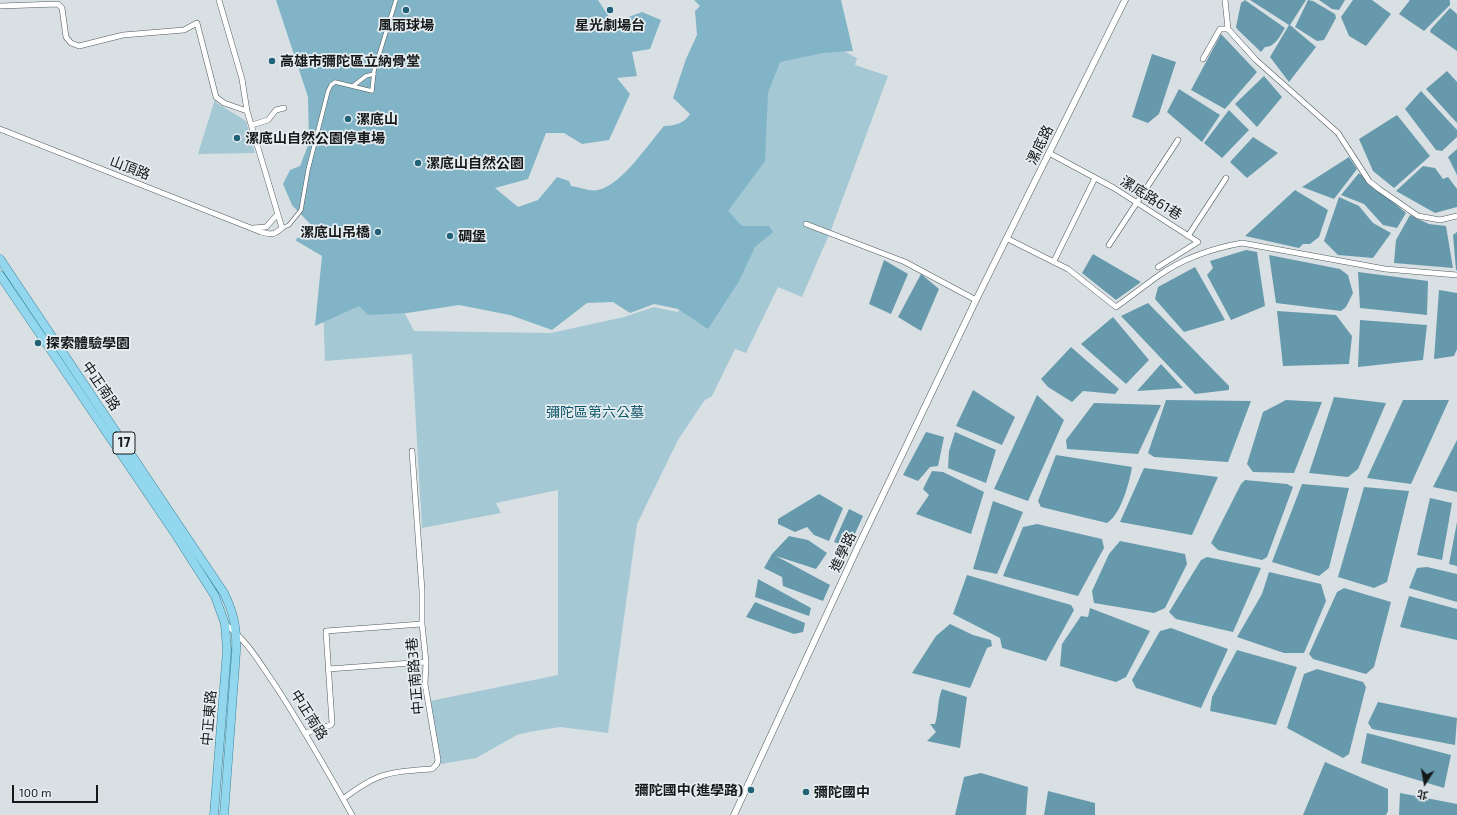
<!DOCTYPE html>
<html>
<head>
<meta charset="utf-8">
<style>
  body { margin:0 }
  #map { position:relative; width:1457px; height:815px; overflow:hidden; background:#d9e0e3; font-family:"Exo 2","Noto Sans TC",sans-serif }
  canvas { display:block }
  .north { position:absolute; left:1405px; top:763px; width:40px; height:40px; -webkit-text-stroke:3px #e6edf1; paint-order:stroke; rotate:191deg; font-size:11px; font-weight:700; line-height:16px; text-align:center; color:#16191a }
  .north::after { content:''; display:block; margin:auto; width:14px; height:18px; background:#16191a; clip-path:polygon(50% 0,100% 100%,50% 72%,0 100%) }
  .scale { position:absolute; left:12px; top:785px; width:86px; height:18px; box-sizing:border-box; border:2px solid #16191a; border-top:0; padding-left:5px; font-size:12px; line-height:14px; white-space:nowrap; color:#16191a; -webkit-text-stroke:3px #e6edf1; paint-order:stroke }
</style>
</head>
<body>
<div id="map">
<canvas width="1457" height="815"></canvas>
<div class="north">北</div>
<div class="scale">100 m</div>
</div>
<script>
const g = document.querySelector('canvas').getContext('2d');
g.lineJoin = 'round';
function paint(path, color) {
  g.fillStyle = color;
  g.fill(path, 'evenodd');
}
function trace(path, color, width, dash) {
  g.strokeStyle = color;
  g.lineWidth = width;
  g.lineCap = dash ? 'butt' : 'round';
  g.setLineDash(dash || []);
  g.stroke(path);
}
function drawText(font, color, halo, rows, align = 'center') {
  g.font = font + ' "Exo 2","Noto Sans TC",sans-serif';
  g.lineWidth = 3.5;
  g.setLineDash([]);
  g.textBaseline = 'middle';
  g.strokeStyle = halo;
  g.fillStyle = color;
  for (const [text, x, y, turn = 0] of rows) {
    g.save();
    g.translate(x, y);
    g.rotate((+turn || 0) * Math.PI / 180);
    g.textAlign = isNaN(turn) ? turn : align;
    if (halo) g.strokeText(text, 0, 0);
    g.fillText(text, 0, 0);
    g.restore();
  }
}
paint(new Path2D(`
  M832 45 857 58 855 65 888 76 831 230 802 297 778 287 746 353 735 349 712 396 704 401 678 440 637 524 608 733 560 727 529 732 517 735 476 758 441 764 430 701 558 675V490L496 503 501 513 422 528 412 354 325 361 323 307 400 304 414 331 551 333 624 317 654 307 678 312 778 56Z
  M215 99 217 103 246 121 255 153 198 154Z`), '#a5c8d5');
paint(new Path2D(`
  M276 0H598L613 23 642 12 661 20 650 49 632 52 637 76 617 78 630 94 609 140 582 144 564 133H546L528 179 495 188 518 207 538 200 557 177 569 181 571 186C579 187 591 192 598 190 622 185 648 144 664 126 674 126 685 123 690 114L673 98 686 59 697 35 695 11 700 6 694 0H841L853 51 823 53 780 62 768 93 765 161 728 211 742 226H769L773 232 755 247 739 281 708 329 678 309 654 304 630 313 613 302 587 303 552 330 510 315 459 305 407 313 368 315 359 306 315 326 322 256 295 240 313 227 292 205 283 184 290 170 300 166 309 143 308 97Z`), '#81b4c7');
paint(new Path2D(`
  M1245 0 1285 28C1280 36 1275 47 1265 47L1261 52 1238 30 1236 27 1241 3Z
  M1250 0H1306L1290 25 1316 47 1289 82 1270 57 1289 25Z
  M1308 0 1313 1 1335 14 1336 18 1324 40 1317 41 1295 27Z
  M1319 0H1345L1339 10 1332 9Z
  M1353 0H1372L1391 14 1366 46 1349 36 1341 17Z
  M1410 0H1449L1450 1V5L1424 31 1399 14Z
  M1450 8 1457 14V51L1430 32 1431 29Z
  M1221 34 1257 72 1225 109 1191 90Z
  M1152 54 1176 62 1159 114 1148 123 1132 117Z
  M1447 71 1457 82V123L1426 89Z
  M1264 76 1282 97 1257 127 1235 104Z
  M1179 89 1220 115 1202 142 1167 112Z
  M1421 91 1457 130V137L1442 151 1436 150 1405 109Z
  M1229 110 1249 130 1222 158 1204 143Z
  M1397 115 1430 156 1394 188 1373 171 1359 139Z
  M1253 137 1278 153 1247 178 1230 162Z
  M1457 149V175L1448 157Z
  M1349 157 1357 169 1334 199 1302 187Z
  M1423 166 1435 168 1443 179 1448 177 1457 189V207L1435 213 1396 191Z
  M1359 173 1406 213 1397 228 1383 225 1364 204 1341 195Z
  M1295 190 1328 210 1319 237 1310 244H1303L1299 248 1245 236Z
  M1339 197 1359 206 1373 223 1391 233 1373 258 1338 255 1324 241Z
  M1410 215 1429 224 1446 226 1453 268 1394 263 1396 240Z
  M1457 232V270H1456L1453 235Z
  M1246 250 1257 252 1265 306 1231 320 1207 275 1213 268 1210 261Z
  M1093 254 1141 282 1116 300 1082 273Z
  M1269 255 1340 269 1348 275 1353 293 1346 307 1341 311 1276 303Z
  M884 260 908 274 891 314 869 304Z
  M1195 267 1225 320 1184 332 1155 299 1158 287Z
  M1358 272 1428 281 1427 315 1360 308Z
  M921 274 939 289 921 331 898 317Z
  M1439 290 1457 293V349L1454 356 1434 359Z
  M1148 303 1229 386V390L1195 394 1121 316Z
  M1277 311 1336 315 1352 336 1349 364 1283 366Z
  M1113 317 1149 360 1126 384 1081 344Z
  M1360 320 1427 325 1423 360 1358 367Z
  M1071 347 1119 389 1115 394 1083 391 1072 402 1048 387 1041 379Z
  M1161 364 1183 388 1137 391Z
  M973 390 1015 417 1002 445 956 426Z
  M1037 395 1064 420 1028 501 994 489Z
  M1334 397 1386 403 1358 469 1348 477 1309 473Z
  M1166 400 1251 401 1228 462 1154 457 1148 453Z
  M1286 400 1322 402 1294 473 1253 472 1247 464 1263 412Z
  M1403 400H1449L1411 484 1367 478Z
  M1094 403 1161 405 1138 454 1067 449 1066 440Z
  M926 432 944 437 938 466 930 467 918 481 903 475Z
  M955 432 996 450 986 483 948 468 949 451Z
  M1457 440V492L1433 487Z
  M1056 455 1132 467C1129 484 1121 514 1107 523L1041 507 1038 501Z
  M1144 468 1218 477 1192 535 1120 522Z
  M932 471 943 472 984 492 971 534 916 514 929 495 923 489Z
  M1245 480 1287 484 1293 487 1267 557 1262 560 1218 550 1211 543 1241 484Z
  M1302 484 1349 488 1329 568 1319 576 1272 562Z
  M1364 487 1409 491 1387 582 1374 588 1338 577Z
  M819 494 843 508 829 541 814 535 807 527 795 532 778 524V519Z
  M1430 498 1452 503 1442 560 1417 555Z
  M993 501 1023 512 997 574 973 569Z
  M849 509 863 516 849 547 834 542Z
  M1457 522V566L1449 564Z
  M1037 524 1102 539 1104 548 1078 596 1003 576 1023 527Z
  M789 536 808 540 827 553 816 569 776 556 830 585 823 601 783 586 782 577 764 568 772 554Z
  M1120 541 1185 554 1187 564 1165 608 1154 613 1094 603 1092 591 1109 554Z
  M1207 557 1261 568 1233 632 1176 619 1169 612 1201 560Z
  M1427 567 1457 574V602L1409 588 1417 568Z
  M1269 572 1321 584 1326 601 1304 653H1284L1237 637 1262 594Z
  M967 575 1071 605 1074 610 1046 661 1002 648 1000 638 953 614Z
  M758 579 811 608 809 616 755 597Z
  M1344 588 1391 602 1374 667 1366 674 1313 659 1309 654 1337 592Z
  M1409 596 1457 609V640L1400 627Z
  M755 602 805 623 803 632 794 634 746 617Z
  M1090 608 1150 631 1126 677 1116 682 1060 666 1062 644 1081 616 1088 617Z
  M950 624 973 635 991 640 992 646 987 648 970 688 912 673 936 636Z
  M1171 628 1228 649 1201 708 1136 688 1132 680 1160 631Z
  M1237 650 1297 667 1276 725 1210 711 1212 697Z
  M1317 669 1363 682 1366 687 1349 754 1343 758 1287 728 1304 674Z
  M942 689 967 697 960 748 927 741 936 732 930 724H935C939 711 937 701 942 689Z
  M1378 702 1457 718 1455 745 1372 729 1368 723Z
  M1367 733 1451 755 1444 788 1361 763Z
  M1325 762 1388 789V811L1386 815H1303Z
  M981 773 1028 787 1026 815H955L964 777Z
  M1048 791 1095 803V815H1044Z
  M1400 793 1457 804V815H1399Z`), '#6699ac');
const pedestrian = new Path2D(`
  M353 86 366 76 374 74
  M282 228 289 225 301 210 308 170 328 91 331 85 335 82 372 91 374 71 396 0`);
const minor = new Path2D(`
  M0 6 58 4 62 8 66 37 71 43 79 46 123 35 184 30 197 23 216 97 224 103 247 111
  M1228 29 1256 60 1338 133 1369 181 1379 189 1418 216 1440 220 1457 216
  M1203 59 1220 29H1228L1225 0
  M252 125 268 120 276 110 284 108
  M0 129 261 232C271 235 274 235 282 228L247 111 242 79 219 0
  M1049 153 1114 188 1198 242 1158 267
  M806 224 905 262 976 300
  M253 228 266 227 277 215
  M1188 236 1226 178
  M1008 239 1068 269 1116 307C1130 297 1144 286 1158 276 1182 259 1214 248 1242 243L1385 269 1457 275
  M1109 245 1178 140
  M1054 261 1095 178
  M225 624C248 641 261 665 277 688 304 730 328 772 352 815
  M328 669 426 662
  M306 733 331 725 332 723 326 631 422 624
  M343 799C378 772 389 772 432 769L437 764 438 760 425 684 426 662 422 624V591L412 451`);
const tertiary = new Path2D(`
  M734 815 856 551 976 300 1125 0`);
const primary = new Path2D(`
  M0 259 224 593C234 614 237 628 236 652L224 815
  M0 275 176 535 215 596 225 624 227 650 214 815`);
trace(pedestrian, '#52595b', 4.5);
trace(minor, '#52595b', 6);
trace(tertiary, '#52595b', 7);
trace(primary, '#38849c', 9);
trace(pedestrian, '#fff', 3.5);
trace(minor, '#fff', 5);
trace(tertiary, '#fff', 6);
trace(primary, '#92d7ee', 8);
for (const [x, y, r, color] of [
  [406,10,4,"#216277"],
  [610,10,4,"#216277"],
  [272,61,4,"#216277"],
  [348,119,4,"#216277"],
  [237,138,4,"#216277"],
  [418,163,4,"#216277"],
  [378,232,4,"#216277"],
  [450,236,4,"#216277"],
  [38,343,4,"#216277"],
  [751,790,4,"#216277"],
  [806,792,4,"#216277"]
]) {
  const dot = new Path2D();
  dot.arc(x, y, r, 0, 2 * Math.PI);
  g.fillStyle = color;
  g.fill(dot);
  trace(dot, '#e6edf1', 1.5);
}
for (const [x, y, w] of [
  [124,443,22]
]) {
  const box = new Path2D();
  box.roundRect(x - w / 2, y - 11, w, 22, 3);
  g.fillStyle = '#e6edf1';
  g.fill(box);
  trace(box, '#16191a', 1);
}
drawText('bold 13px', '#16191a', null, [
  ["17",124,443]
]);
drawText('bold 14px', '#16191a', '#e6edf1', [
  ["風雨球場",406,25,"center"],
  ["星光劇場台",610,25,"center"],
  ["高雄市彌陀區立納骨堂",280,61],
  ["漯底山",356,119],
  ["漯底山自然公園停車場",245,138],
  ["漯底山自然公園",426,163],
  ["漯底山吊橋",370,232,"right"],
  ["碉堡",458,236],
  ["探索體驗學園",46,343],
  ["彌陀國中(進學路)",743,790,"right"],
  ["彌陀國中",814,792]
], 'left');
drawText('14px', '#16191a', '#e6edf1', [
  ["漯底路",1040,145,-64],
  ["山頂路",130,168,21],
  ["漯底路61巷",1151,198,32],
  ["中正南路",101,386,56],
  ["進學路",843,552,-65],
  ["中正南路3巷",415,676,-95],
  ["中正南路",309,715,58],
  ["中正東路",209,718,-85]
]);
drawText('14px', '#10566a', '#e6edf1', [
  ["彌陀區第六公墓",595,412]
]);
</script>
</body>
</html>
